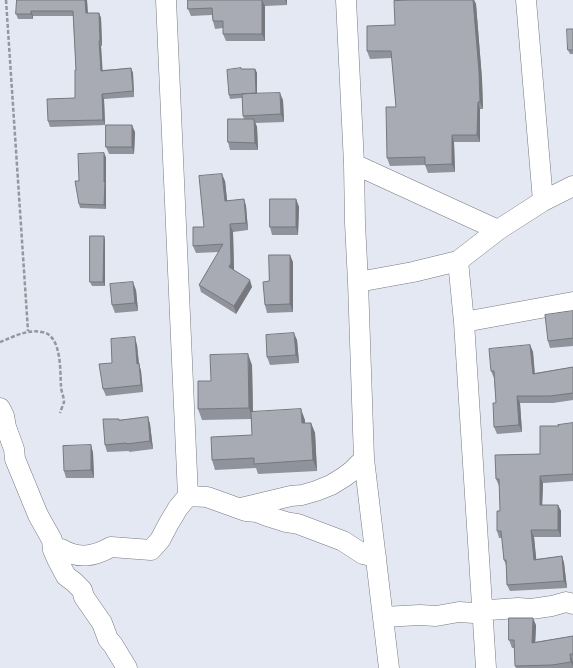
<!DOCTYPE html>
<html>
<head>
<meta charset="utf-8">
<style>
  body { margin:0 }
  canvas { display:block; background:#e4e8f2 }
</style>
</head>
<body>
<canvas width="573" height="668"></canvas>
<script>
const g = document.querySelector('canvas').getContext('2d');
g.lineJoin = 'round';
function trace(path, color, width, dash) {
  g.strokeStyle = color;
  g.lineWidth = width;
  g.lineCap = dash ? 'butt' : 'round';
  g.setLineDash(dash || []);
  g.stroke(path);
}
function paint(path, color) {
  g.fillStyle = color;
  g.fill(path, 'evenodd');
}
const minor = new Path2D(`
  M346 0 354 164 355 223 358 282 364 459 389 668
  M526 0 543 201
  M354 164 498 230
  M458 261 464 322
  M358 282 413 272 458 261 498 230 543 201 573 186
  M0 408 4 416 6 427 14 449 15 459 38 515 52 540 53 550 57 559 66 576 74 582 82 590 84 597 102 623 108 639 113 645 127 668
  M188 496 207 497 221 502 246 511 257 512 267 516 286 522 298 524 343 541 363 554 376 557
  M241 508 291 496 302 495 316 491 331 485 344 477 352 471 364 459
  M53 550 61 549C79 559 93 557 111 547L151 550 160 540 169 523 178 508 188 496 166 0
  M383 617 420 615 436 616 459 612 474 613 489 610 518 608 531 609 552 606 566 602 573 604
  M486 668 464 322 573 302`);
trace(minor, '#777a83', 21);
trace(new Path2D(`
  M6 0 28 331
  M0 342C13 337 27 329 42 332 62 335 60 371 61 386 61 391 64 397 64 402 63 405 61 410 60 413`), '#94979e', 2.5, [4, 2]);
trace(minor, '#fff', 20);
paint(new Path2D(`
  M17 0H87L88 13H99L101 18 102 46H101L102 70 131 68 133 73 134 97 104 99 105 125 50 127 48 121 75 98 76 70 73 16H33V19H18L16 14Z
  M188 0H287V5L265 6V41H226L223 34V28L215 29 213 21 212 15 191 16 188 9Z
  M417 0H474L476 4 482 79 483 109H480V142H454L455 172 428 173 425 165 390 166 387 158 396 107 392 58 370 59 367 51 395 25Z
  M573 29V54H570L568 50Z
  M241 69H255L257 73V94L283 100 284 122 255 123 257 127 258 150H230L228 142 244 119 243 116 242 98 230 99 229 95Z
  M135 132 134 154H109L106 147Z
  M106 157V209L80 208 79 204V181Z
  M225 181 227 201 244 199 246 206 248 230 233 232 234 270 252 287 236 314 201 292 199 285 219 252 196 253 193 246 204 227Z
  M296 199 299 207 298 235H272L270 227Z
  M104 236 105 240V286H92L90 282Z
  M293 262V312L267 313 265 305 269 281Z
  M136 290 138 311 115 313 112 305Z
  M573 311V346L550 348 548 341Z
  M297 340 299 363 270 365 267 357Z
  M137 345 139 364 141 371 143 392 106 396 103 389Z
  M530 345 533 352 535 373 573 367V400L553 403H520L522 432 497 434 494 427 496 403 494 378 491 371Z
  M252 365 253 412 305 420V423H311L315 433 317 471 258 474 256 468 215 470 212 460 252 435 251 419 202 420 198 409 211 381Z
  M148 417 150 424 153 449 129 452V451L107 452 105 445 119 420Z
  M573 423V481L543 483 542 505H558L561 511V537H534L536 559 562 556 564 563 567 588 510 591 507 585 506 565 504 560 502 538H499L497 531 500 511V486H499L496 479 540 454 559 426Z
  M91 445 93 453 94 478H66L64 471Z
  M536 625 535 642 573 636V668H516L515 666V648H512L509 640Z`), '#90939b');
paint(new Path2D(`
  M85 0H87L88 19 86 13Z
  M262 0 265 6V41L262 34Z
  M285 0H287V5Z
  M473 0H474L476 4 482 79 483 109 480 102Z
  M31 11 33 16V19L31 14Z
  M99 13 101 18 102 46 100 41Z
  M99 41 101 46 103 76 101 71Z
  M131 68 133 73 134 97 133 91Z
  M255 69 257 73V97L256 93Z
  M280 93 283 100 284 122 281 114Z
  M102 94 104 99 105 125 103 120Z
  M478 102 480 109V142L477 135Z
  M254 119 257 127 258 150 255 143Z
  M132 125 135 132 134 154 132 147Z
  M452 135 454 142 455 172 452 164Z
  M104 153 106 157V209L104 205Z
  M222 174 225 181 228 208 225 201Z
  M244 199 246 206 248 230 246 223Z
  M296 199 299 207 298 235 296 227Z
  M230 224 233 232 234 270 229 267Z
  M104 236 105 240V286L103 282Z
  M290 255 293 262V312L290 304Z
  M250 280 252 287 236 314 234 306Z
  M133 282 136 290 138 311 135 303Z
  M294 333 297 340 299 363 296 355Z
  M135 337 137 345 139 364 141 371 143 392 141 385 137 364Z
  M530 345 533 352 535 381 533 374Z
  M248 354 252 365 253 419 249 408Z
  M517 396 520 403 522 432 519 425Z
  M301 409 305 420V433L302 423Z
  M148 417 150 424 153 449 150 441Z
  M311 423 315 433 317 471 313 460Z
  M91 445 93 453 94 478 91 470Z
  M540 476 543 483 542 511 540 505Z
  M558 505 561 511V537L558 530Z
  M531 530 534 537 537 566 534 560Z
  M562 556 564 563 567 588 564 581Z
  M533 618 536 625 535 650 532 643Z
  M570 654 573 662V667L571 662Z`), '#76787e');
const building = new Path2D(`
  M17 0H85L86 13H99L100 41H99L101 71 131 68 133 91 102 94 103 120 48 121 47 99 75 98V70H76L73 11H31V14H16Z
  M188 0H262V34H223V21H213L212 8 188 9Z
  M417 0H473L479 71 480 102H478L477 135H452V164L425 165V157L387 158 386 107H396L391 51H367V26L395 25 394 1Z
  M567 29H573V50H568Z
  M241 68V69H255L256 93 229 95 227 70Z
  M280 93 281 114 243 116 242 94Z
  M228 119H254L255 143 228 142Z
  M106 125H132V147H106Z
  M104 153V182H105L104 205 79 204 75 181H79L78 154Z
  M222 174 225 201 244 199 246 223 230 224 231 263 229 267 250 280 234 306 199 285 223 244 193 246V227H204L199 176Z
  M270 199H296V227H270Z
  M90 236H104L103 282H90Z
  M269 255H290V304L265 305 263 282 269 281Z
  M133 282 135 303 112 305 110 284Z
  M573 311V338L548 341 545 315Z
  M294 333 296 355 267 357 266 335Z
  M135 337 137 364 139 363 141 385 103 389 99 364 112 363 111 339Z
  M530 345 533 374 573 367V393L550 396H517L519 425 494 427 493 403H496L494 371H491L489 349Z
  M248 354 249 408 198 409V381H211L210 355Z
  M301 409 302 423H311L313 460 254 464V458L212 460 211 437 252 435 251 412Z
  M148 417 150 441 127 444 126 443 105 445 103 419H119V420Z
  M573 423V474L540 476V505H558V530H531L534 560 562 556 564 581 507 585 506 560H504L501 531H497V511H500L499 479H496L495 455 540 454V426H559L558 425Z
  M91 445V470L64 471 63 446Z
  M509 618H533L532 643 573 636V654H570L571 662 552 665 515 666 514 640H509Z`);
paint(building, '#a8abb4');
trace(building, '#76787e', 1);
</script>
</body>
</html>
